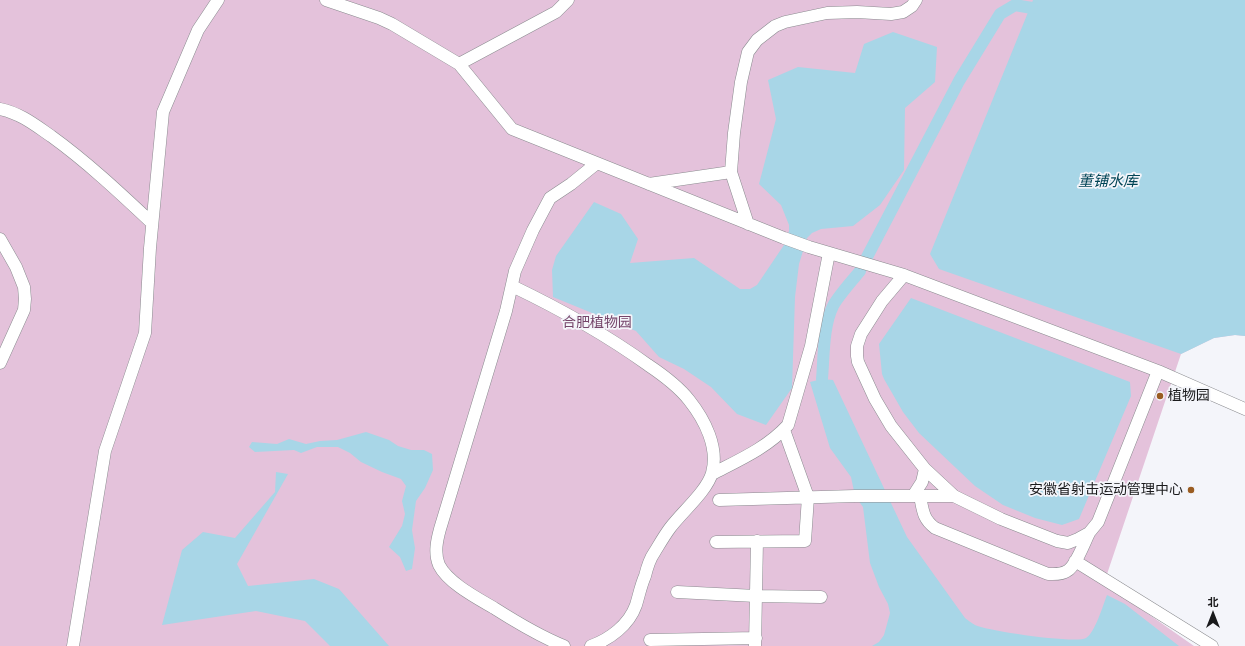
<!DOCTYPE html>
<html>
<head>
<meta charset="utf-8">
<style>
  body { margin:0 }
  #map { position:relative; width:1245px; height:646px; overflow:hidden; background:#f4f5fa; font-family:Arial,"Noto Sans SC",sans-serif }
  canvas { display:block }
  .north { position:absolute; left:1193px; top:594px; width:40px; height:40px; -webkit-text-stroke:3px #f4f5fa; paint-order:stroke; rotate:0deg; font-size:11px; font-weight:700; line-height:16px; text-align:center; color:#1a1a1c }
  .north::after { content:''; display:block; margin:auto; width:14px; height:18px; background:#1a1a1c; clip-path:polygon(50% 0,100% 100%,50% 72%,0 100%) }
</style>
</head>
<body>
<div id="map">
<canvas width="1245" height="646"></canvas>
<div class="north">北</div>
</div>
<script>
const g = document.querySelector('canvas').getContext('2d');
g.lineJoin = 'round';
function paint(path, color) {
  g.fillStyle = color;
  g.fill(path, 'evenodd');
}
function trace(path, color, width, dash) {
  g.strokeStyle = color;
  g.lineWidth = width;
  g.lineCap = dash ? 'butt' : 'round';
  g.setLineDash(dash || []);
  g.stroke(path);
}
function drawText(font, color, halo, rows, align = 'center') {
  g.font = font + ' Arial,"Noto Sans SC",sans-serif';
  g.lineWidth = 3.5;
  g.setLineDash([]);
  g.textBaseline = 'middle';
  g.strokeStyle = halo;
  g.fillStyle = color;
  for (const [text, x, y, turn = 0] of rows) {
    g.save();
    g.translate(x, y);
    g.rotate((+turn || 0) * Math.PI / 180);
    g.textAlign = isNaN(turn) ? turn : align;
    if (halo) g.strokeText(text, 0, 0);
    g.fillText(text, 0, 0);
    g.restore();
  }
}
paint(new Path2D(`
  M0 0H1245V336L1235 335 1214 338 1181 354 1104 583 1194 646H0Z`), '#e4c2db');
paint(new Path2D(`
  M1033 0H1245V336L1235 335 1214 338 1181 354 939 269 930 254Z
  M893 32 937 47 935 82 905 108 904 170 880 205 853 226 821 229 812 233 807 238 799 264 795 297 792 388 766 425 737 414 711 387 684 369 659 357 636 331 553 297 552 270 556 256 594 202 621 214 638 239 630 263 694 258 740 289H750L757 285 784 245 789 231V225L781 205 759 184 776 119 768 80 798 67 855 73 864 44Z
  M911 298 1130 382 1131 396 1079 519 1062 525 1035 518 1003 505 975 486 919 433 903 412 884 379 882 374 879 344Z
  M822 379 833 380 907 537 965 618C968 620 971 623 975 625 987 631 1076 644 1086 638 1095 633 1103 605 1107 595L1125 604 1179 646H872L879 642 884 635 890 613 888 604 879 587 870 563 863 507 855 496 851 477 830 448 810 382Z
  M366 432 389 440 398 446 411 450H424L432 454 433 470 425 488 416 501 412 530 415 548 412 569 406 571 400 557 389 547 402 526 405 514 402 501 406 486 401 479 382 472 361 462 350 453 338 447H317L301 453 294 450 255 452 249 447 252 442 277 444 289 439 306 444 320 441 337 440Z
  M276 472 288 474 237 564 248 586 314 579 339 589 389 646H330L305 621 256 611 162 625 182 550 203 532 235 538 275 492Z`), '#a8d6e7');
trace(new Path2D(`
  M867 257 959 81 1000 14 1015 5 1032 8
  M822 379C824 356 823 326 833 306 839 295 852 281 860 271`), '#a8d6e7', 12);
const minor = new Path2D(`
  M326 0 379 18 392 24 459 64 512 129 784 238 809 247 904 275 1158 371 1245 409
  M459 64 556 12 568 0
  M0 109C20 113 35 125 51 136 87 162 120 193 152 223
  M649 184 731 172
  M748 224 731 172 734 133 741 82 748 52 757 40 775 26 785 22 827 13 857 12 891 14 903 12 912 6 916 0
  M0 239 16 267 24 287 25 299 24 310 0 363
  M904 275 882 301 861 334 857 346V356L858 362 875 399 891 426 925 469 954 496 1001 519 1057 541 1068 543 1078 539 1089 533 1098 522 1158 371
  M512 286C560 309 605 334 648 365 663 375 678 386 689 400 705 420 719 448 712 473 707 491 682 512 670 528 664 536 659 545 654 553 649 560 647 568 645 576 641 585 639 595 636 605 629 625 610 639 591 646
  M712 474C739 460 767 448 788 425L811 346 829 253
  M913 496 922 482 925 469
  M920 496C923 511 923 519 935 528L1048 574C1054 574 1061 575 1067 571 1075 567 1085 542 1089 533
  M719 500 855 496H954
  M716 542 805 541 808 497 784 430
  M1075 561 1212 646
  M677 592 756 596 821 597
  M650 640 756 638
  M73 646 105 451 145 333 150 248 163 112 198 30 218 0
  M564 646C539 636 516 622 494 608 477 598 448 583 439 565 434 553 437 540 440 529L506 311 515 271 533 230 550 198 571 184 597 163
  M755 646 757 541`);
trace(minor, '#8b8c90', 13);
trace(minor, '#fff', 12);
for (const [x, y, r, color] of [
  [1160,396,4,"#9a5c21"],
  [1191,490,4,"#9a5c21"]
]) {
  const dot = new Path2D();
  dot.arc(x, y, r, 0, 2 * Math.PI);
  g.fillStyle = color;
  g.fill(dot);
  trace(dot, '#f4f5fa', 1.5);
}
drawText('14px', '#75456a', '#f4f5fa', [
  ["合肥植物园",597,323]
]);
drawText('14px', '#1a1a1c', '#f4f5fa', [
  ["植物园",1168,396],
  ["安徽省射击运动管理中心",1183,490,"right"]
], 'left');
drawText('italic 15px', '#045', '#f4f5fa', [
  ["董铺水库",1108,182]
]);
</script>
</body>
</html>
